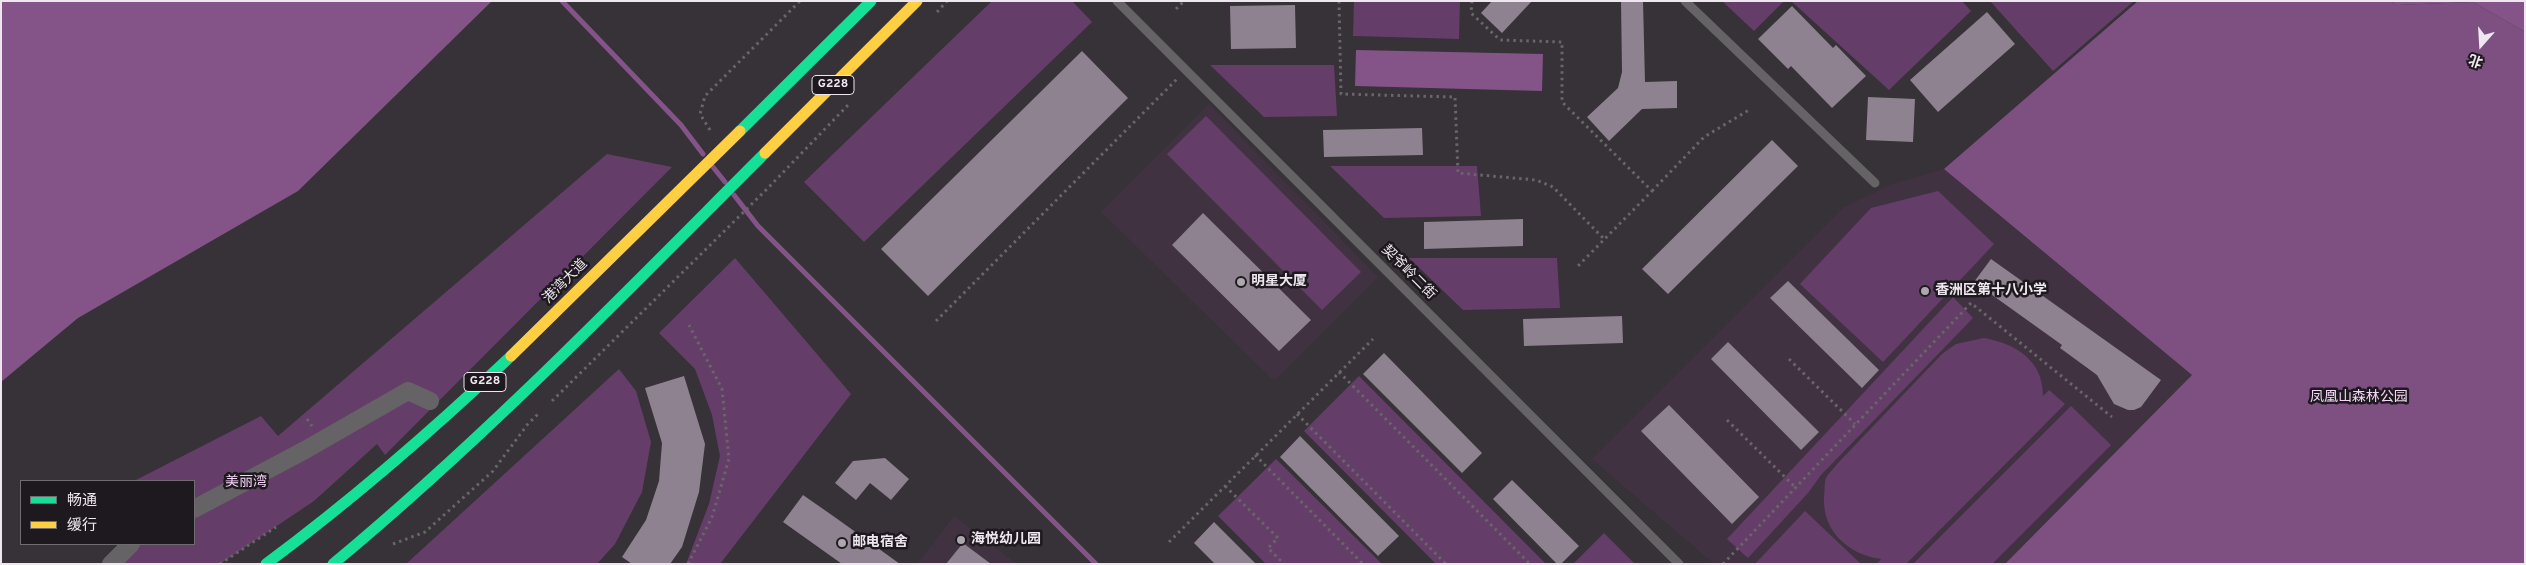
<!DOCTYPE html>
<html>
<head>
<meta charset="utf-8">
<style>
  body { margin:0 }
  #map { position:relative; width:2526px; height:565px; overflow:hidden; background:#373138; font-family:Overpass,"Noto Sans SC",sans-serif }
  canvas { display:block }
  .frame { position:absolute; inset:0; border:2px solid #eee7ef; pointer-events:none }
  .legend { position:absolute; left:20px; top:480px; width:175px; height:65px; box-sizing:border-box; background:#1e191e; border:1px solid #716b72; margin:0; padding:6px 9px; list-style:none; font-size:15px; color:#eee7ef }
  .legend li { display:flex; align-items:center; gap:10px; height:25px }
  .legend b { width:25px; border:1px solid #716b72 }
  .north { position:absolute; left:2456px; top:20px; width:50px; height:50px; -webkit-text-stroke:4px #1e191e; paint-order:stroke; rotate:199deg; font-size:14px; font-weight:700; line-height:20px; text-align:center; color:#eee7ef }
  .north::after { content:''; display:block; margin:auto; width:18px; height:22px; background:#eee7ef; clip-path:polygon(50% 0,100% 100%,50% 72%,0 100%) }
</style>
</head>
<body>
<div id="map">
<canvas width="2526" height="565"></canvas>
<div class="frame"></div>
<ul class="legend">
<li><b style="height:6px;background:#16e098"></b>畅通</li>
<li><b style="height:6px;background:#ffcf43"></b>缓行</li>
</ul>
<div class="north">北</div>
</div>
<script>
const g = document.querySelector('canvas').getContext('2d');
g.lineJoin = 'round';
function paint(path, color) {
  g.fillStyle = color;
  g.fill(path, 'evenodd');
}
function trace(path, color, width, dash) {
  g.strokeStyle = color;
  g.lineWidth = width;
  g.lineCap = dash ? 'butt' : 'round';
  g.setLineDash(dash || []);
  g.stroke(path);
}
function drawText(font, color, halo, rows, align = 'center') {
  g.font = font + ' Overpass,"Noto Sans SC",sans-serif';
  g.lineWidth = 5;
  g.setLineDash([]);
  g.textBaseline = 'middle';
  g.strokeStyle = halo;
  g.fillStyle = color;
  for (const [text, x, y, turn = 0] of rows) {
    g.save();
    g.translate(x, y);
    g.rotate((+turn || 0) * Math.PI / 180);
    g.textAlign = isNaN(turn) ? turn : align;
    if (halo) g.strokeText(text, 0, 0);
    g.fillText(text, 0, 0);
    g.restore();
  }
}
paint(new Path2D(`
  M1209 104 1378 277 1274 381 1101 212Z
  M1944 169 2192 375 2005 564H1714L1592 459 1844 207 1892 184Z
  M954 516 1017 564H917Z`), '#413242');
paint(new Path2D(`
  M992 1H1072L1092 22 864 242 804 182Z
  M1354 1H1460L1459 39 1353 36Z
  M1722 1H1784L1754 31Z
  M1791 1H1962L1971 11 1889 90Z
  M1990 1H2134L2053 71Z
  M1210 65H1334L1337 116 1264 117Z
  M1206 116 1361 272 1322 310 1167 154Z
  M607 154 672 167 385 455 377 444 314 501 220 564H112L131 544H194V481H134L261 416 278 436Z
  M1330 166H1477L1481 216 1384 218Z
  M1938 191 1994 244 1883 362 1800 284 1871 208Z
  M735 258 851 394 720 564H686L709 504 720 456 712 415 695 369 659 333Z
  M1409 258H1557L1560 308 1463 310Z
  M1953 297 1973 318 1821 475 1808 493 1748 558 1727 539Z
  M1984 338C2016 344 2043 360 2043 396L2049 390 2065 404 1906 564H1877L1881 559C1849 555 1822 531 1824 497 1825 492 1824 483 1826 478 1829 473 1835 467 1838 463L1942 354 1956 344Z
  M619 369 636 391 651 442 642 492 615 544 597 564H406Z
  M1359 376 1546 564H1436L1304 431Z
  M2071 406 2111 445 1992 564H1913Z
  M1276 459 1382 564H1266L1218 516Z
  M1805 511 1861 564H1755Z
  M1604 533 1635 564H1573Z`), '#643e68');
paint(new Path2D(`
  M2138 1H2391L2396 5 2473 2 2525 32V564H2005L2192 375 1944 169Z`), '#7e5082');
paint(new Path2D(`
  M1 1H492L298 191 78 318 1 382Z
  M2391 1H2525V32L2473 2 2396 5Z
  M1356 50 1543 54 1542 91 1355 86Z`), '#845488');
trace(new Path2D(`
  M562 1 681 125 703 154
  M713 167 725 182
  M734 195 758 226 1096 564`), '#845488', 5);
paint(new Path2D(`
  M1492 1H1532L1502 33 1481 13Z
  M1621 1H1643L1645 82 1677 81V108L1642 109 1609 141 1587 117 1618 88 1622 72Z
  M1295 5 1296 48 1231 49 1230 6Z
  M1792 6 1833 48 1836 45 1866 76 1832 108 1791 66 1788 69 1758 39Z
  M1987 12 2015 44 1938 112 1910 80Z
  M1082 51 1128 98 928 296 881 249Z
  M1868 97 1915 99 1913 142 1866 140Z
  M1422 128 1423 155 1324 157 1323 130Z
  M1772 140 1798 166 1668 294 1642 269Z
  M1203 213 1311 320 1279 351 1172 245Z
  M1523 219V246L1424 249V222Z
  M1991 259 2161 380 2141 407 2134 410H2128L2114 404 2097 375 2060 348 2062 345 1974 282Z
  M1788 281 1879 370 1862 388 1770 298Z
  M1622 316 1623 343 1524 346 1523 319Z
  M1728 342 1819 432 1801 450 1711 359Z
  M1384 353 1482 453 1462 473 1363 374Z
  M684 376 705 444 699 492 682 547 670 564H632L622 557 646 520 659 481 662 443 645 388Z
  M1669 405 1759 497 1732 524 1641 431Z
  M1300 436 1399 536 1378 556 1280 457Z
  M885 458 909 479 891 500 870 483 856 500 835 483 853 461Z
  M1512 480 1579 546 1561 564H1557L1493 499Z
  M803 495 836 518 900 564H842L783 522Z
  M1214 522 1256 564H1215L1194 543Z
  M963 543 991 564H946Z`), '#8e8190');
trace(new Path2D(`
  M1339 1 1341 94 1455 97 1458 173 1536 180 1553 187 1604 239
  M1472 1 1471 13 1500 40 1562 42V102L1652 191 1577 267
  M1176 9 1184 1
  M937 12 947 1
  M710 130 700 114 705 96 800 1
  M1652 191 1704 137 1749 110
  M936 321 1178 78
  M1789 359 1855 424
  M1339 372 1530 564
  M552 401 768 188 850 103
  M1297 414 1446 564
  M307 419 312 426
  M1727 420 1796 488
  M1255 455 1363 564
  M1225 486 1278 538 1268 548 1284 564
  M1169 542 1373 339
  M393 544 425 532 493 471 527 425 538 414
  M220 564 276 527
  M688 564 712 517 729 459 722 389 689 325
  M1723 564 1971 303 2112 417`), '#696669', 3, [2.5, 4]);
trace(new Path2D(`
  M1117 1 1679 564
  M1685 1 1875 183`), '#666367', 9);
trace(new Path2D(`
  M194 509 305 450 408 391 430 401
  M111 564 131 544`), '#666367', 18);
trace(new Path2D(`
  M740 131 871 1
  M266 564C352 500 433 430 511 356
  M333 564C486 437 624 294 765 153`), '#16e098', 11);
trace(new Path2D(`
  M765 153 917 1
  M511 356 740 131`), '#ffcf43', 11);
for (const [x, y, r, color] of [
  [1241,282,5,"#aea7af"],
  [1925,291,5,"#aea7af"],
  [961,540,5,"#aea7af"],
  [842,543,5,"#aea7af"]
]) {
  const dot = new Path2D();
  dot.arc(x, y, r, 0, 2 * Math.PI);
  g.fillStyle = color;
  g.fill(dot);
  trace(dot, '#1e191e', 2);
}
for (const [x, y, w] of [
  [833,85,42],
  [485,382,42]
]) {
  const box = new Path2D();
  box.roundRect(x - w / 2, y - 9.5, w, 19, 4);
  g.fillStyle = '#1e191e';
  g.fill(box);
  trace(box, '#eee7ef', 1);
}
drawText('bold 12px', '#eee7ef', null, [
  ["G228",833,85],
  ["G228",485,382]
]);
drawText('14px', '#eee7ef', '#1e191e', [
  ["契爷岭二街",1408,273,45],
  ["港湾大道",566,282,-45]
]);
drawText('bold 14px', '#eee7ef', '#1e191e', [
  ["明星大厦",1251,282],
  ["香洲区第十八小学",1935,291],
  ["海悦幼儿园",971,540],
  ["邮电宿舍",852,543]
], 'left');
drawText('14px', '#f3d5f6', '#1e191e', [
  ["凤凰山森林公园",2359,398],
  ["美丽湾",246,483]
]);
</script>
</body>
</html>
